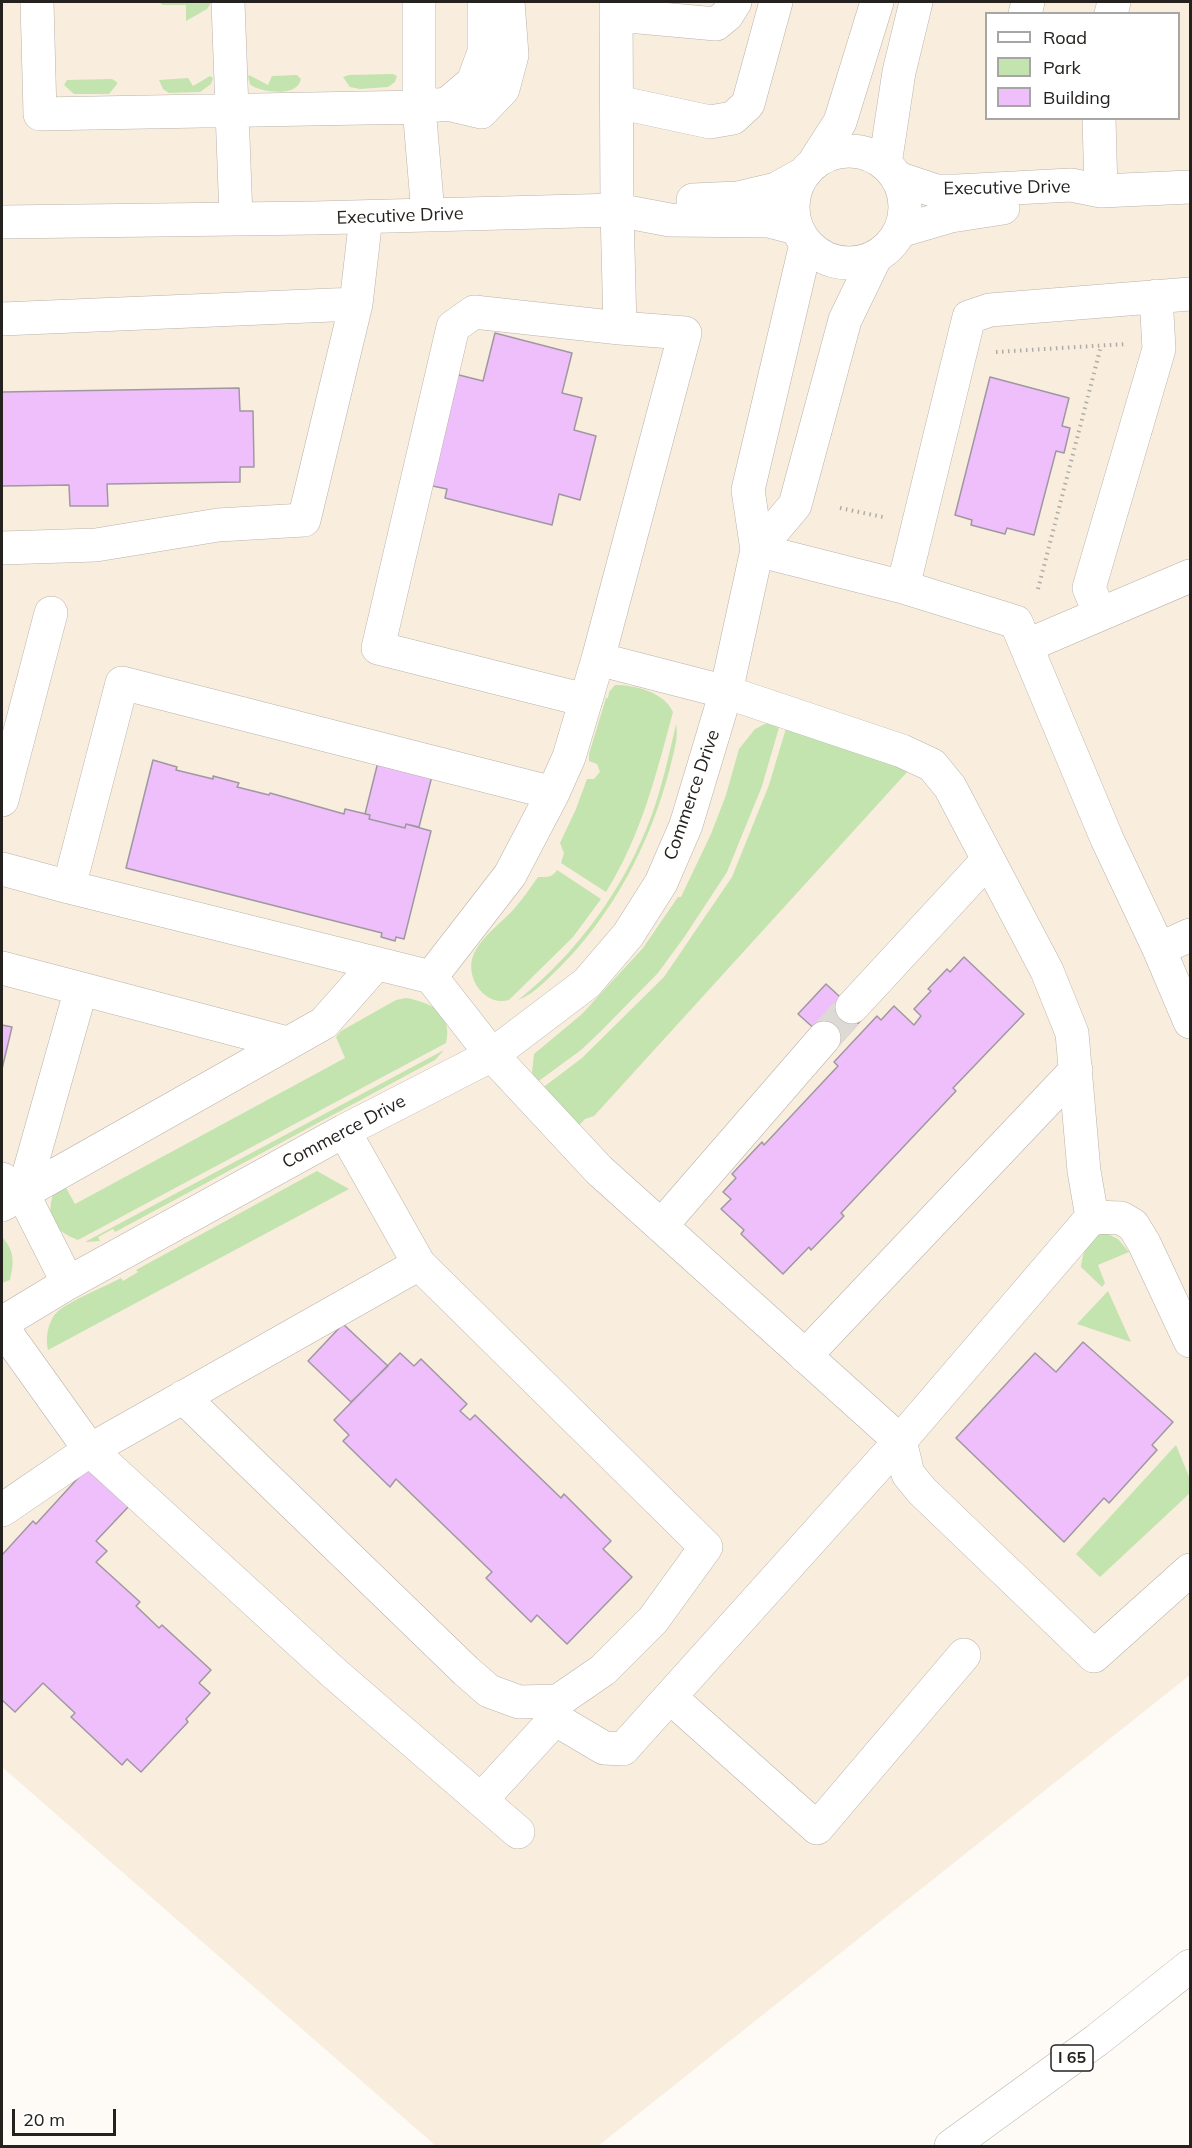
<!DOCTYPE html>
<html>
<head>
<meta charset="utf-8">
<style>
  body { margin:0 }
  #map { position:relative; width:1192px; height:2148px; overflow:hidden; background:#fefbf7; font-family:Mulish,sans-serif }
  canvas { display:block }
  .frame { position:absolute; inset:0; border:3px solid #24211e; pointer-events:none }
  .legend { position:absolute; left:985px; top:12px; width:195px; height:108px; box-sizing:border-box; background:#fff; border:2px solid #a7a6a5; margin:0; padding:8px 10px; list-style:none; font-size:18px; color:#24211e }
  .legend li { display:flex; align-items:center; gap:12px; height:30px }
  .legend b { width:30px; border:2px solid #a7a6a5 }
  .scale { position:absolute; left:12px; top:2109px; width:104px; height:27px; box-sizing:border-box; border:3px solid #24211e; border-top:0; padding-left:8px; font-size:18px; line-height:21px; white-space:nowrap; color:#24211e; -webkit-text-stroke:4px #fff; paint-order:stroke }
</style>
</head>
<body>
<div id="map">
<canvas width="1192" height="2148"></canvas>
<div class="frame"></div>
<ul class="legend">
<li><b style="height:8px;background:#fff"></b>Road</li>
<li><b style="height:16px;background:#c3e4ae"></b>Park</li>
<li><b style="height:16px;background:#efbffc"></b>Building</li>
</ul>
<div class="scale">20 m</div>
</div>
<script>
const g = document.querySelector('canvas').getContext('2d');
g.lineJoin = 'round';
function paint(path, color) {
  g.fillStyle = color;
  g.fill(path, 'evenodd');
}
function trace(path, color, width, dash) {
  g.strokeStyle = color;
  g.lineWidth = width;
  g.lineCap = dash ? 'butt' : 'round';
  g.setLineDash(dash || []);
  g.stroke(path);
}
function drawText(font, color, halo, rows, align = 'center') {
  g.font = font + ' Mulish,sans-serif';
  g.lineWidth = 4.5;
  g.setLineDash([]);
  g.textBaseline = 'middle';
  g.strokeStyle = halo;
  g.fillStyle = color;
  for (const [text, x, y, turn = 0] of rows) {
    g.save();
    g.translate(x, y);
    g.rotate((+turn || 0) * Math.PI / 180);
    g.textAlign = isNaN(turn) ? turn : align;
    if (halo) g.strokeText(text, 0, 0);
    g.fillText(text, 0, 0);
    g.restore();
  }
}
paint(new Path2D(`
  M2 2H1190V1675L598 2146H436L2 1767ZM986 14H1178V118H986Z`), '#f9edde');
paint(new Path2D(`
  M158 2H210L211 3 207 9 186 21V5H163Z
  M393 74 397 76 395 82 388 87 360 89 350 87 343 77 349 75Z
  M249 75 268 85 272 76 297 75 301 79C300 82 299 85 296 87 288 95 258 92 250 84L248 77Z
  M210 76 213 78 211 84 200 92 169 93 163 89 159 80 188 78 193 86Z
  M112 79 117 82V84L109 94H74L64 85 67 80Z
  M615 685C635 685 664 692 673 712 656 775 641 836 606 892L561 863 564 853 560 843 576 809 587 779H594L600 772 597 764 589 761V754L606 698H608L609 692Z
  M767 723 780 724 762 786 727 872 685 936 658 973 600 1032 581 1050 536 1083 532 1072 534 1054 582 1014 643 948 678 897H681L711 834 726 795 739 749 755 729Z
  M676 724C679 739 673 753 670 768 650 844 613 915 557 970 544 982 534 994 518 1000 577 954 625 887 651 817 662 787 669 755 676 724Z
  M787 725 908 771 594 1116 585 1119 579 1125 541 1089 582 1058 664 977 732 877 769 785Z
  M557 870 601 899 573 937 509 1000C485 1007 465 978 473 956 480 938 500 924 513 910 522 900 530 888 538 877 547 877 552 878 557 870Z
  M406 998C431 1002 453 1014 446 1043L78 1240C53 1230 45 1218 54 1191L65 1186 75 1204 345 1058 336 1037 341 1031 396 1000Z
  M444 1050 435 1060 115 1232 113 1229 98 1237 100 1241 85 1242Z
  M317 1171 349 1189 48 1350C45 1338 48 1320 58 1311 72 1300 104 1287 121 1278L123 1281 138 1272 136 1270Z
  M1106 1233 1118 1239 1129 1252 1098 1265 1105 1283 1102 1287 1081 1267C1083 1251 1088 1236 1106 1233Z
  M2 1237C15 1251 14 1263 10 1280L2 1283Z
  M1108 1291 1131 1342 1077 1324Z
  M1176 1445 1190 1479V1493L1100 1577 1076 1554Z`), '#c3e4ae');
const building = new Path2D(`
  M495 333 572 353 562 393 582 398 574 430 596 436 580 500 559 494 552 525 445 498 447 489 423 484 451 373 483 381Z
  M990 377 1069 398 1062 426 1070 428 1064 453 1056 451 1034 535 1007 528 1005 534 971 525 972 520 955 515Z
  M239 388 240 411H253L254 467H240V482L107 484 108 506H70L69 485 2 486V392Z
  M153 760 177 767 176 770 213 779V776L239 783 237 787 269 795 270 793 344 814 345 809 370 815 369 819 405 828 406 824 431 831 404 939 396 937 395 941 381 937 382 933 126 868Z
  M378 762 432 776 419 827 406 824 405 828 369 819 370 815 365 814Z
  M964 957 1024 1014 953 1088 956 1091 841 1213 844 1216 811 1250 809 1247 783 1274 741 1234 744 1230 721 1209 731 1199 723 1192 736 1178 732 1174 762 1142 764 1145 838 1066 834 1062 877 1016 881 1020 894 1006 914 1025 921 1016 914 1009 931 991 928 989 947 969 950 972Z
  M826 984 863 1018 836 1048 798 1014Z
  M2 1025 12 1027 2 1069Z
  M343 1324 388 1366 351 1402 308 1361Z
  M1083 1342 1173 1422 1152 1445 1157 1450 1109 1503 1104 1498 1064 1542 956 1438 1035 1353 1056 1372Z
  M400 1353 414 1366 421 1359 467 1404 460 1411 470 1420 475 1415 561 1498 564 1494 611 1541 603 1549 632 1577 567 1644 537 1615 531 1622 486 1578 492 1572 396 1479 390 1487 343 1441 349 1435 334 1420Z
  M89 1466 130 1505 96 1541 107 1551 96 1562 140 1602 136 1606 159 1628 162 1625 211 1670 199 1683 210 1693 186 1719 188 1722 141 1772 127 1759 122 1765 71 1717 75 1713 43 1683 15 1712 2 1700V1555L33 1521 36 1524Z`);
paint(building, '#efbffc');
trace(building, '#9f98a1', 1.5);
trace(new Path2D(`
  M824 1038 852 1007`), '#dddad6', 33, [33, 16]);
const minor = new Path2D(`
  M37 2 40 114 419 107 447 104 473 82 484 52V2
  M228 2 236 218
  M419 2V107L428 214
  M616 2 617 210 620 328
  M1025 14 1028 2
  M1111 14 1114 2
  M617 15 716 24 727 15 735 2
  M617 102 710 122 733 118 748 104 776 2
  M447 104 481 112 503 89 512 55 508 2
  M1099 118 1101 191
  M793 207a56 56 0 1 1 112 0a56 56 0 1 1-112 0Z
  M815 161 840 122 877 2
  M885 164 899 72 916 2
  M897 178 936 191H957L1071 185 1101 191 1190 187
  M693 200 738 198 776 189 803 174
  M2 222 314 218 617 210 670 220 769 221 796 228
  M900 231 951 216 1003 208
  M1190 294 990 310 969 317 903 587 1016 622 1107 839 1159 949 1190 935
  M2 319 356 304
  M2 548 96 545 218 525 304 520 356 304 366 217
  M757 550 748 490 806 244
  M757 550 903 587
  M1100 614 1089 588 1159 349 1156 296
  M1026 646 1190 576
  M553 793 569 757 598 659 685 333 620 328 474 312 453 327 378 648 585 700
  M2 800 51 613
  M2 869 69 887
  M1159 949 1190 1022
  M2 968 287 1043
  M431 977 69 887 122 683 553 793 510 875 431 977 492 1055 599 1170 900 1441 1092 1217 1084 1171 1072 1033 1047 971 950 787 932 765 902 751 726 692 598 659
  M852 1007 988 860
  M344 1131 419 1264
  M2 1179 23 1194 68 1283
  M23 1194 81 989
  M2 1205 324 1023 376 964
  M1092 1217 1121 1218 1133 1225 1144 1243 1190 1341
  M661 1226 824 1038
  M2 1323 68 1283 344 1131 492 1055 587 983 628 935 661 883 686 825 726 692 757 550 795 505 845 320 875 258
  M2 1327 90 1450 334 1673 481 1800 555 1719
  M805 1356 1076 1070
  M900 1441 908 1474 922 1491 1094 1656 1190 1570
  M2 1510 90 1450 419 1264 706 1547 653 1620 603 1670 558 1701 519 1702 489 1691 466 1671 183 1397
  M670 1697 817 1828 964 1655
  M558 1701 555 1719 604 1748 623 1749 900 1441
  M481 1800 518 1832`);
const highway = new Path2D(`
  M951 2146 1097 2040 1190 1966`);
trace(minor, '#b9b3aa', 34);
trace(highway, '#b9b3aa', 34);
trace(new Path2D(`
  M996 352 1126 344
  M840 508 883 517
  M1038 589 1101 346`), '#afaca8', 4, [1.5, 4.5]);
trace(minor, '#fff', 33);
trace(highway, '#fff', 33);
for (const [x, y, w] of [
  [1072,2058,42]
]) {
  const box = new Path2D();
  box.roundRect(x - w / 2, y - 13, w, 26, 4.5);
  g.fillStyle = '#fff';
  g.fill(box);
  trace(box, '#24211e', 1.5);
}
drawText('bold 16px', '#24211e', null, [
  ["I 65",1072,2058]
]);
drawText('18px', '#24211e', '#fff', [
  ["Executive Drive",1007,188,-1],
  ["Executive Drive",400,216,-2],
  ["Commerce Drive",692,795,-71],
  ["Commerce Drive",344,1132,-28]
]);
</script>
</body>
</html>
